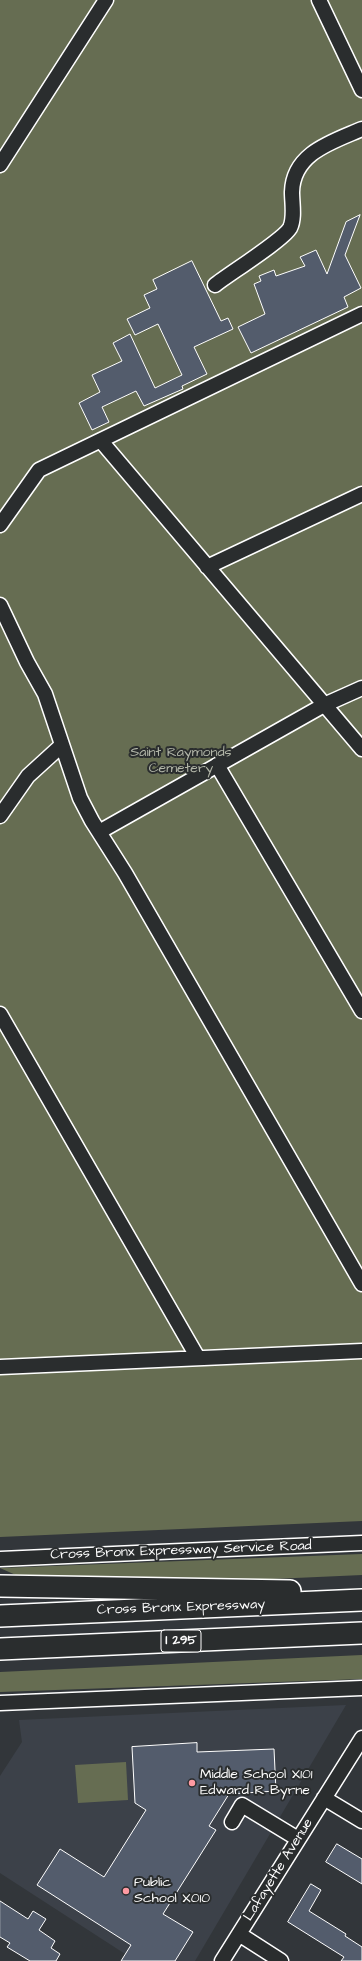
<!DOCTYPE html>
<html>
<head>
<meta charset="utf-8">
<style>
  body { margin:0 }
  canvas { display:block; background:#32363a }
</style>
</head>
<body>
<canvas width="362" height="1961"></canvas>
<script>
const g = document.querySelector('canvas').getContext('2d');
g.lineJoin = 'round';
function paint(path, color) {
  g.fillStyle = color;
  g.fill(path, 'evenodd');
}
function trace(path, color, width, dash) {
  g.strokeStyle = color;
  g.lineWidth = width;
  g.lineCap = dash ? 'butt' : 'round';
  g.setLineDash(dash || []);
  g.stroke(path);
}
function drawText(font, color, halo, rows, align = 'center') {
  g.font = font + ' "Architects Daughter",sans-serif';
  g.lineWidth = 4;
  g.setLineDash([]);
  g.textBaseline = 'middle';
  g.strokeStyle = halo;
  g.fillStyle = color;
  for (const [text, x, y, turn = 0] of rows) {
    g.save();
    g.translate(x, y);
    g.rotate((+turn || 0) * Math.PI / 180);
    g.textAlign = isNaN(turn) ? turn : align;
    if (halo) g.strokeText(text, 0, 0);
    g.fillText(text, 0, 0);
    g.restore();
  }
}
paint(new Path2D(`
  M346 1705 195 1961H136L0 1873V1776L22 1742 19 1720Z`), '#3c4149');
paint(new Path2D(`
  M0 0H362V1521L0 1537Z
  M362 1554V1575L228 1581 18 1576 0 1568Z
  M362 1655V1679L0 1692V1672Z
  M126 1762 128 1800 78 1803 75 1765Z`), '#666d52');
const building = new Path2D(`
  M360 215 345 255 361 288 344 297 348 307 251 353 238 327 265 314 254 284 261 281 259 276 274 270 276 276 305 266 300 257 316 250 327 274 346 222Z
  M192 261 221 321 228 318 233 329 194 347 207 374 182 386 183 389 144 406 136 391 102 407 109 422 92 430 79 403 100 392 92 375 122 361 113 343 130 334 155 388 182 375 158 324 135 335 127 319 150 308 144 295 157 289 153 280Z
  M197 1743V1752L274 1749 276 1791 229 1794 209 1826 216 1830 163 1914 193 1932 175 1961H121L131 1945 37 1885 60 1849 104 1877 146 1810 135 1803 132 1747Z
  M337 1844 362 1859V1884L326 1862Z
  M311 1884 321 1890 309 1911 346 1934 345 1936 362 1947V1961H341L344 1957 288 1922Z
  M0 1901 28 1919 33 1911 46 1919 39 1930 55 1941 51 1948 60 1954 56 1961H30L7 1947 10 1943 0 1937Z`);
paint(building, '#535c6c');
trace(building, '#fff', 1);
const minor = new Path2D(`
  M319 0 362 90
  M0 165 106 0
  M215 285C229 274 283 240 290 228 295 218 292 203 292 192 293 153 332 142 362 129
  M101 441 362 749
  M0 525 39 470 362 314
  M207 567 362 494
  M0 605 27 662 45 694 80 798 92 821 125 873 362 1284
  M217 765 362 1011
  M0 816 28 776 62 745
  M99 832 324 705 362 688
  M0 1014 198 1358
  M0 1367 362 1351
  M0 1559 362 1543
  M0 1703 362 1688
  M324 1798 362 1821
  M232 1822 242 1805 298 1839
  M239 1934 281 1961
  M222 1961 362 1738`);
const highway = new Path2D(`
  M0 1586 290 1591
  M0 1616 362 1600
  M0 1649 362 1633`);
trace(minor, '#fff', 17);
trace(highway, '#fff', 24);
trace(minor, '#2a2d2e', 14);
trace(highway, '#2a2d2e', 21);
for (const [x, y, r, color] of [
  [192,1783,4,"#ff9aa2"],
  [126,1891,4,"#ff9aa2"]
]) {
  const dot = new Path2D();
  dot.arc(x, y, r, 0, 2 * Math.PI);
  g.fillStyle = color;
  g.fill(dot);
  trace(dot, '#2a2d2e', 1.5);
}
for (const [x, y, w] of [
  [181,1641,40]
]) {
  const box = new Path2D();
  box.roundRect(x - w / 2, y - 11, w, 22, 3);
  g.fillStyle = '#2a2d2e';
  g.fill(box);
  trace(box, '#fff', 1);
}
drawText('bold 13px', '#fff', null, [
  ["I 295",181,1641]
]);
drawText('14px', '#b2b6a8', '#2a2d2e', [
  ["Saint Raymonds",181,753],
  ["Cemetery",181,769]
]);
drawText('14px', '#fff', '#2a2d2e', [
  ["Cross Bronx Expressway Service Road",181,1551,-2],
  ["Cross Bronx Expressway",181,1608,-2],
  ["Lafayette Avenue",279,1870,-58]
]);
drawText('14px', '#fff', '#2a2d2e', [
  ["Middle School X101",200,1775],
  ["Edward R Byrne",200,1791],
  ["Public",134,1883],
  ["School X010",134,1899]
], 'left');
</script>
</body>
</html>
